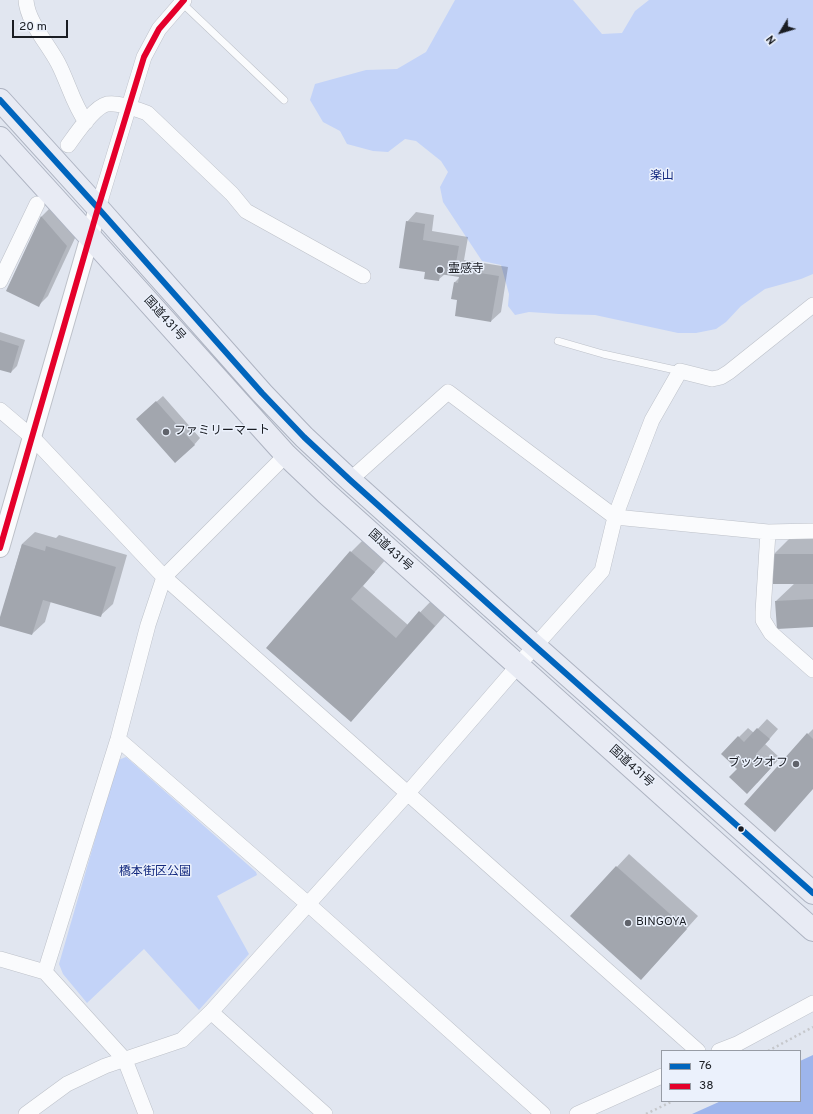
<!DOCTYPE html>
<html>
<head>
<meta charset="utf-8">
<style>
  body { margin:0 }
  #map { position:relative; width:813px; height:1114px; overflow:hidden; background:#e1e6f0; font-family:Overpass,sans-serif }
  canvas { display:block }
  .legend { position:absolute; left:661px; top:1050px; width:140px; height:52px; box-sizing:border-box; background:#ebf1fc; border:1px solid #979ca5; margin:0; padding:5px 7px; list-style:none; font-size:12px; color:#1a1d23 }
  .legend li { display:flex; align-items:center; gap:8px; height:20px }
  .legend b { width:20px; border:1px solid #979ca5 }
  .north { position:absolute; left:761px; top:12px; width:40px; height:40px; -webkit-text-stroke:3px #ebf1fc; paint-order:stroke; rotate:232deg; font-size:11px; font-weight:700; line-height:16px; text-align:center; color:#1a1d23 }
  .north::after { content:''; display:block; margin:auto; width:14px; height:18px; background:#1a1d23; clip-path:polygon(50% 0,100% 100%,50% 72%,0 100%) }
  .scale { position:absolute; left:12px; top:20px; width:56px; height:18px; box-sizing:border-box; border:2px solid #1a1d23; border-top:0; padding-left:5px; font-size:12px; line-height:14px; white-space:nowrap; color:#1a1d23; -webkit-text-stroke:3px #ebf1fc; paint-order:stroke }
</style>
</head>
<body>
<div id="map">
<canvas width="813" height="1114"></canvas>
<ul class="legend">
<li><b style="height:5px;background:#0065bd"></b>76</li>
<li><b style="height:5px;background:#e4002b"></b>38</li>
</ul>
<div class="north">N</div>
<div class="scale">20 m</div>
</div>
<script>
const g = document.querySelector('canvas').getContext('2d');
g.lineJoin = 'round';
function paint(path, color) {
  g.fillStyle = color;
  g.fill(path, 'evenodd');
}
function trace(path, color, width, dash) {
  g.strokeStyle = color;
  g.lineWidth = width;
  g.lineCap = dash ? 'butt' : 'round';
  g.setLineDash(dash || []);
  g.stroke(path);
}
function drawText(font, color, halo, rows, align = 'center') {
  g.font = font + ' Overpass,"Noto Sans JP",sans-serif';
  g.lineWidth = 3;
  g.setLineDash([]);
  g.textBaseline = 'middle';
  g.strokeStyle = halo;
  g.fillStyle = color;
  for (const [text, x, y, turn = 0] of rows) {
    g.save();
    g.translate(x, y);
    g.rotate((+turn || 0) * Math.PI / 180);
    g.textAlign = isNaN(turn) ? turn : align;
    if (halo) g.strokeText(text, 0, 0);
    g.fillText(text, 0, 0);
    g.restore();
  }
}
paint(new Path2D(`
  M455 0H573L602 34 622 33 635 11 649 0H813V274L801 279 765 289 741 306 726 322 716 329 696 333H678L595 315 559 314 529 312 515 315 508 306 509 294 501 265 482 261 443 202 440 187 448 172 441 161 416 141 405 139 388 152 373 151 347 144 340 131 323 122 310 100 315 84 366 70 397 69 426 52Z
  M126 757 256 872 257 875 217 896 249 954 199 1010 144 949 87 1003 63 974 59 964 118 760Z`), '#c3d3f8');
paint(new Path2D(`
  M813 1055V1114H692L721 1101H800V1061Z`), '#9db5ec');
paint(new Path2D(`
  M51 207 76 236 48 296 39 305 7 291 42 216Z
  M416 212 434 215 432 231 468 237 464 260 508 267 501 312 491 321 459 300 455 282 461 276 445 274 438 280 426 271 407 222Z
  M0 332 25 340 17 366 11 372 0 369Z
  M163 396 200 438 194 445 144 413Z
  M35 532 56 538 59 535 127 555 113 604 100 616 51 601 45 622 32 634 0 625V620L22 544Z
  M791 537H813V626L776 601 795 583 774 554Z
  M364 539 386 559 363 586 408 625 432 600 447 613 363 708 351 721 267 648 351 552Z
  M767 719 778 729 765 744 780 758 757 783 738 769 739 737 748 728 754 733Z
  M813 729V789L808 734Z
  M629 854 698 916 653 966 571 916Z`), '#0003');
paint(new Path2D(`
  M41 216 67 246 39 307 6 291Z
  M406 221 425 224 423 240 459 246 455 269 499 276 491 322 455 316 457 300 451 299 454 282 458 283 459 277 440 274 439 281 424 279 425 272 399 268Z
  M0 340 19 346 11 373 0 370Z
  M156 401 195 445 175 463 136 419Z
  M22 544 45 551 46 546 116 567 101 617 43 600 32 635 0 626V617Z
  M350 551 375 572 351 599 396 638 419 611 435 626 351 722 266 648Z
  M773 554H813V584H773Z
  M813 599V627L777 629 775 601Z
  M757 728 770 739 756 754 771 768 747 794 729 777 737 769 721 754 738 736 744 742Z
  M807 733 813 739V789L775 832 744 804Z
  M616 866 687 929 641 980 570 916Z`), '#a2a6ae');
const service = new Path2D(`
  M181 2 284 100
  M558 341 603 354 680 371`);
const minor = new Path2D(`
  M26 0C27 21 48 44 58 63 68 82 73 104 86 122
  M68 145C76 134 94 107 107 104 120 102 135 109 147 113L232 194 246 211 363 276
  M98 208 144 57 159 29 184 0
  M0 281 37 204
  M0 410 33 438 164 577 698 1051
  M350 480 448 392 615 517 768 532 813 531
  M768 532 763 612V620L771 633 813 670
  M118 739 308 904 543 1114
  M0 959 45 972 118 739 148 625 164 577 286 455
  M45 972 125 1060 146 1114
  M211 1012 325 1114
  M719 1051 737 1044 813 1003
  M26 1114 67 1084 105 1066 182 1040 211 1012 407 794 535 646 602 571 615 517 627 485 652 420 680 371 712 379 721 377 729 372 813 305
  M577 1114 662 1076`);
const tertiary = new Path2D(`
  M0 548 98 208`);
const trunk = new Path2D(`
  M0 100 98 208 262 393 304 437 350 480 535 646 813 893
  M0 138 90 237 286 455 326 493 813 930`);
trace(service, '#bdc1c9', 8);
trace(minor, '#bdc1c9', 16);
trace(tertiary, '#bdc1c9', 20);
trace(trunk, '#adb3c1', 24);
trace(new Path2D(`
  M768 1051 813 1027
  M646 1114 673 1101`), '#c5c7cb', 2.5, [2, 3]);
trace(service, '#fafbfd', 7);
trace(minor, '#fafbfd', 15);
trace(tertiary, '#fafbfd', 18);
trace(trunk, '#e8ebf4', 22);
trace(new Path2D(`
  M0 100 98 208 262 393 304 437 350 480 535 646 813 893`), '#0065bd', 6);
trace(new Path2D(`
  M0 548 98 208 144 57 159 29 184 0`), '#e4002b', 6);
for (const [x, y, r, color] of [
  [440,270,4,"#60636b"],
  [166,432,4,"#60636b"],
  [796,764,4,"#60636b"],
  [741,829,3.5,"#1a1d23"],
  [628,923,4,"#60636b"]
]) {
  const dot = new Path2D();
  dot.arc(x, y, r, 0, 2 * Math.PI);
  g.fillStyle = color;
  g.fill(dot);
  trace(dot, '#ebf1fc', 1.5);
}
drawText('12px', '#13297f', '#ebf1fc', [
  ["楽山",662,177],
  ["橋本街区公園",155,873]
]);
drawText('12px', '#1a1d23', '#ebf1fc', [
  ["霊感寺",448,270],
  ["ファミリーマート",174,432],
  ["ブックオフ",788,764,"right"],
  ["BINGOYA",636,923]
], 'left');
drawText('12px', '#1a1d23', '#ebf1fc', [
  ["国道431号",164,319,48],
  ["国道431号",390,551,42],
  ["国道431号",631,767,42]
]);
</script>
</body>
</html>
